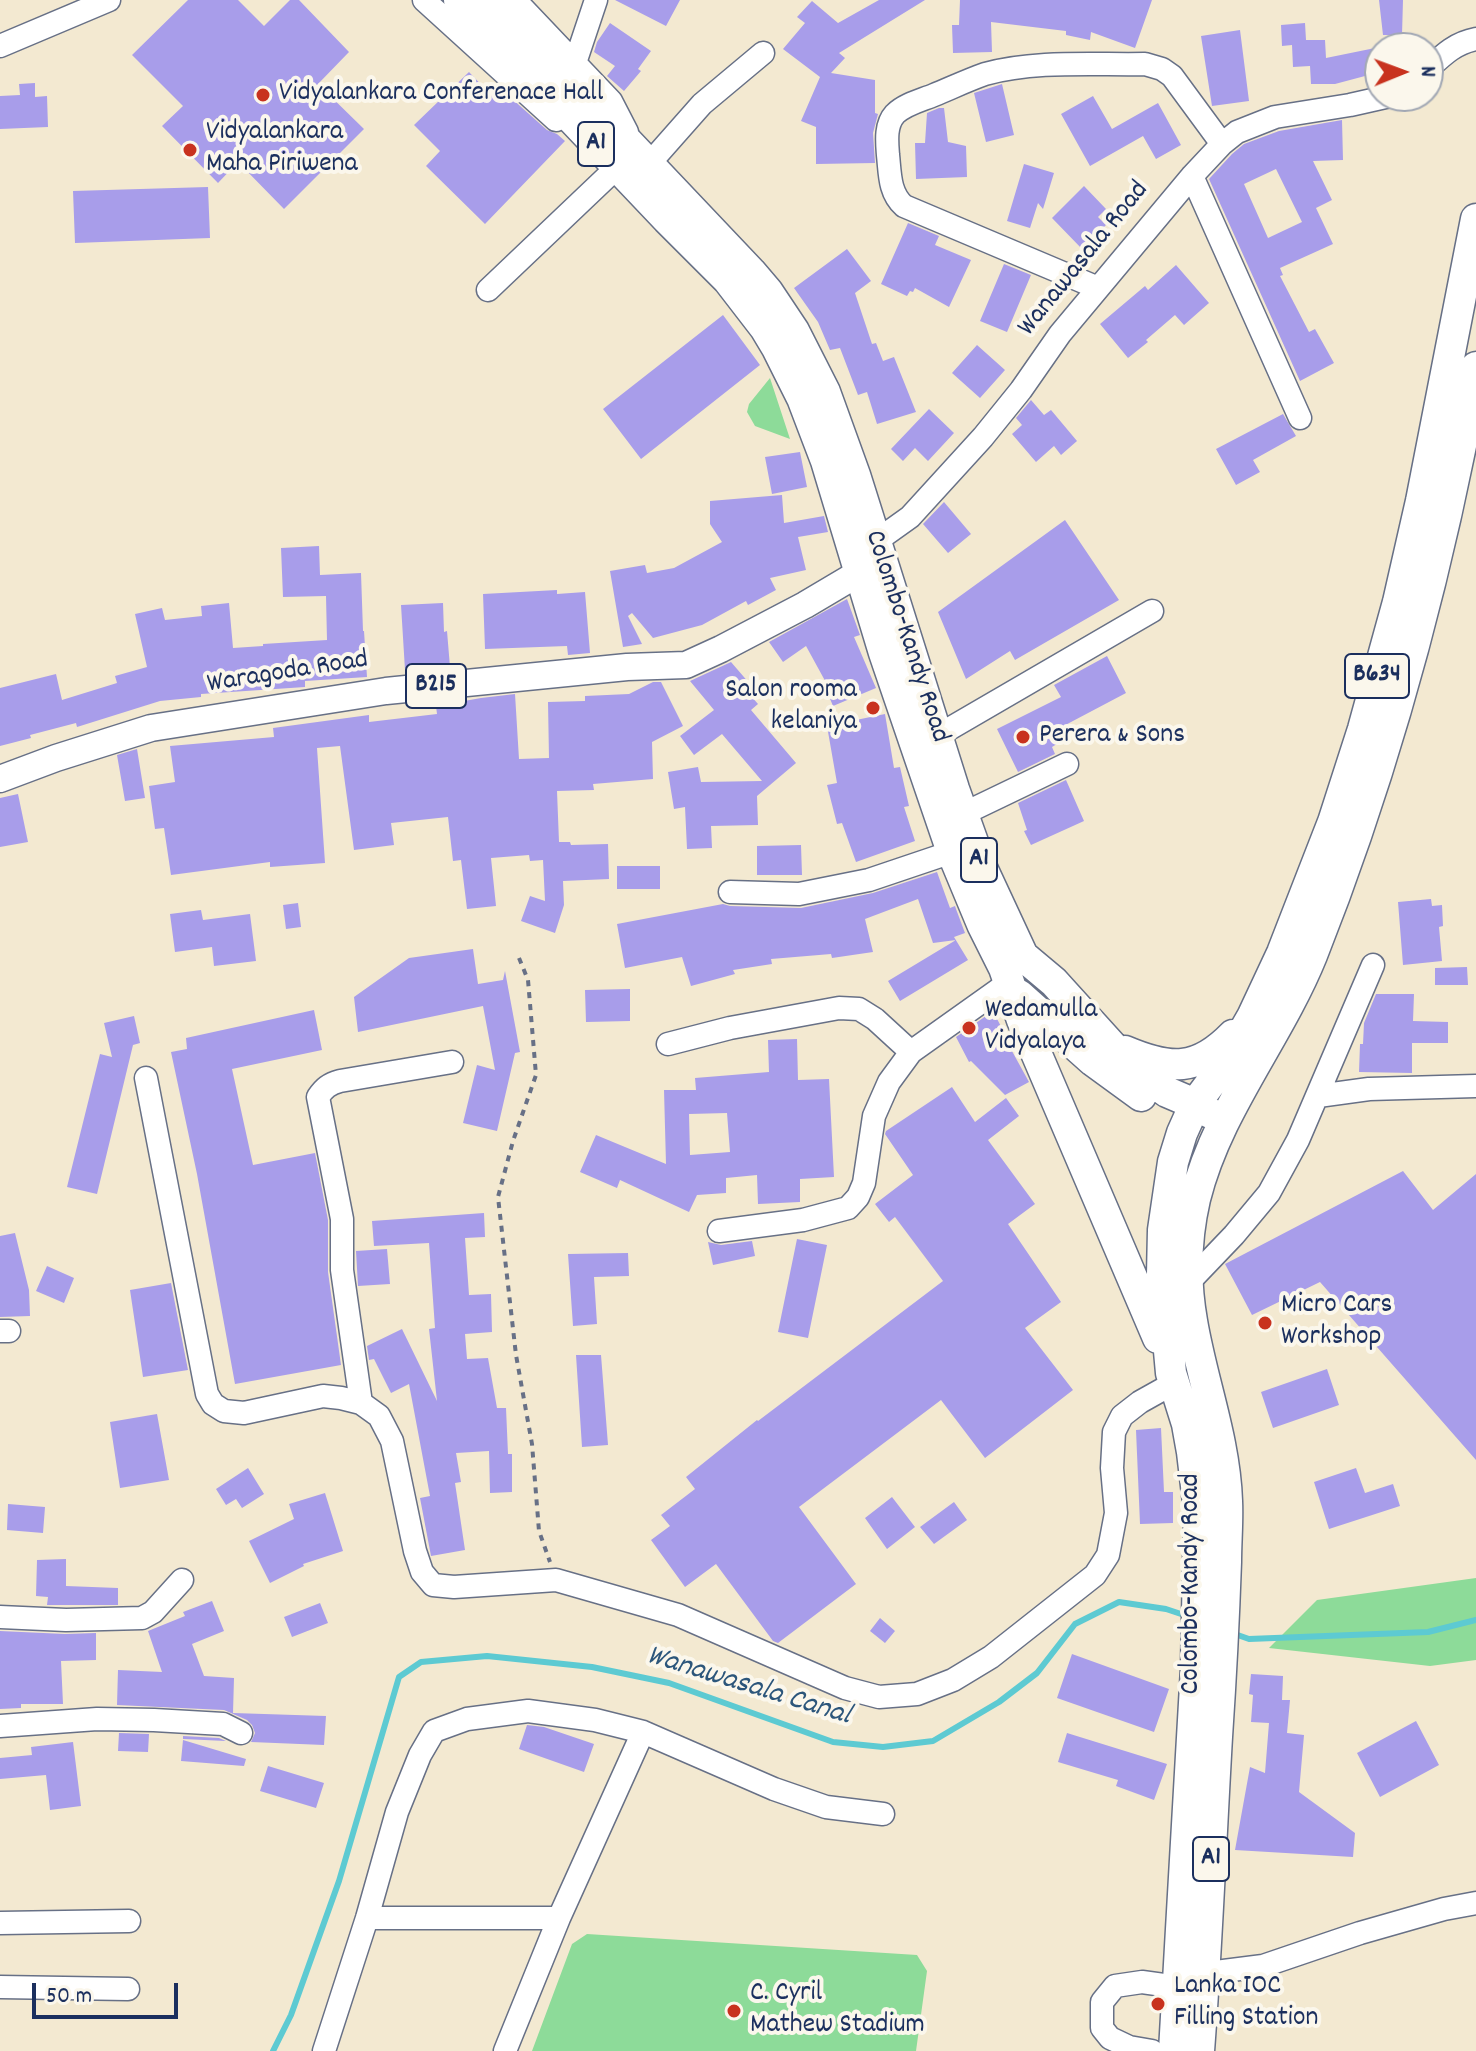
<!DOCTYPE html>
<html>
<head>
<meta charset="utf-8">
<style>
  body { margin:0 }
  #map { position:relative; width:1476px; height:2051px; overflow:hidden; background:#f3e9d1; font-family:Dekko,sans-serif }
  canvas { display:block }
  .north { position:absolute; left:1364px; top:32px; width:80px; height:80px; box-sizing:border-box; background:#fbf7ec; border:2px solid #a1a7b3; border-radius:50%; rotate:89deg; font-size:22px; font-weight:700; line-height:32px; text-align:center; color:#1b2f5e }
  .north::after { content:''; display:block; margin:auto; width:28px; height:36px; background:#c8321e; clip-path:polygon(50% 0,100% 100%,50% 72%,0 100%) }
  .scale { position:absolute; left:32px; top:1983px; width:146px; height:36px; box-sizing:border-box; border:4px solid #1b2f5e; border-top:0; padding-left:10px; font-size:24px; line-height:28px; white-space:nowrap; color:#1b2f5e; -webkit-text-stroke:6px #fbf7ec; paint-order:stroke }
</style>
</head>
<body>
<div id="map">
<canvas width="1476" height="2051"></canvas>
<div class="north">N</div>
<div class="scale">50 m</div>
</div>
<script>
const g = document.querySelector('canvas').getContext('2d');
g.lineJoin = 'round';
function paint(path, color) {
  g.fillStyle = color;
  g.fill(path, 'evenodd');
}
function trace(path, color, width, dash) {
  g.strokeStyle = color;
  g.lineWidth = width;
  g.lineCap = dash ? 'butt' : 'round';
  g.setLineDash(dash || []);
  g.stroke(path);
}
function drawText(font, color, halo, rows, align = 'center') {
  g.font = font + ' Dekko,sans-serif';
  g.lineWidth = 8;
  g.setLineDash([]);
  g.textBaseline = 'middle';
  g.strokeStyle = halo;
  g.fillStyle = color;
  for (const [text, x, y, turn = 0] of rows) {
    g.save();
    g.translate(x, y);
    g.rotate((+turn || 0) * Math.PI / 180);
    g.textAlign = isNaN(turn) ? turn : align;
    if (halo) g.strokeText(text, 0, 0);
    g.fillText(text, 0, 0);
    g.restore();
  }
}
paint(new Path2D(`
  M770 378 790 439 755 426 747 412 749 404Z
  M1476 1578V1660L1430 1666 1269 1648 1317 1600Z
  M587 1934 917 1955 927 1971 916 2051H532L572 1944Z`), '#8ddb99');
trace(new Path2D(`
  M1232 1633 1249 1639 1428 1632 1476 1620
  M273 2051 291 2015 339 1881 399 1677 421 1662 487 1656 592 1667 669 1683 833 1742 883 1747 933 1741 999 1702 1037 1673 1075 1624 1119 1602 1166 1609 1187 1616`), '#5dcad2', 6);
paint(new Path2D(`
  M188 0H238L264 26 290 0H299L349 52 318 84 364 129 284 209 238 162 218 183 162 126 183 106 132 55Z
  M615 0H680L666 26Z
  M879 0H925L839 53 845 58 831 73 875 80V113L878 114 873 133 875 163 816 164V127L801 121 820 77 783 49 805 23 797 17 812 1 838 23Z
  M960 0H1152L1135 48 1091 32 1090 40 1066 35V31L991 22 992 52 953 53 952 25H959Z
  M1379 0H1403L1402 35H1383Z
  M610 23 651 51 638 69 641 71 624 91 607 76 615 66 594 52 597 42Z
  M1305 23 1306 40H1325L1326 58 1380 47V72L1335 84H1311L1310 66 1293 67 1292 45 1282 46 1281 25Z
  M1240 30 1249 101 1212 106 1201 36Z
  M469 72 493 97 501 89 547 130 557 134 565 141 485 224 426 166 440 151 414 125Z
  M35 83V97L47 96 48 127 0 129V96L20 95 19 84Z
  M1002 84 1014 135 986 142 974 93Z
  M1093 96 1112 129 1158 103 1181 145 1156 159 1143 136 1090 166 1061 114Z
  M939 108H944L948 142 966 146 967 177 916 179 915 143H925L927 113Z
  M1342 120 1343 160 1313 161 1332 200 1316 208 1333 244 1280 268 1283 275 1280 276 1309 332 1315 329 1334 363 1300 381 1209 179 1232 154 1244 144 1279 131ZM1276 169 1302 222 1268 238 1244 184Z
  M1024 164 1054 173 1043 209 1038 203 1030 228 1007 221Z
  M1084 186 1106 209 1098 217 1106 225 1082 249 1052 218Z
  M208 187 210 238 75 243 73 191Z
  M908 223 939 236 935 245 971 260 949 307 915 288 913 292 910 291 907 296 881 284Z
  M847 249 871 281 855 293 872 344 876 343 883 361 894 357 916 412 877 424 867 392 858 395 840 348 830 350 818 322 794 288Z
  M1004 264 1031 275 1007 332 980 321Z
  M1176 265 1209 303 1184 325 1175 315 1146 340 1148 342 1128 358 1100 324 1145 286 1148 290Z
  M723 315 760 365 641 459 603 409Z
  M977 345 1005 370 980 398 952 373Z
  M1031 400 1044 415 1051 410 1077 441 1061 455 1054 446 1036 462 1012 434 1022 425 1016 418Z
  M929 409 954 433 928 461 915 448 903 461 891 449Z
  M1283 414 1296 436 1253 460 1260 472 1236 485 1216 449Z
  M800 452 807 487 772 494 765 457Z
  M782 495 784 523 824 516 828 532 798 537 806 570 770 578 776 590 748 605 746 601 702 625 653 638 632 613 628 616 642 644 623 647 610 571 645 565 647 573 674 568 722 542 710 524V501Z
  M944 502 971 534 948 553 923 524Z
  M1065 520 1119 600 1015 660 1010 651 966 679 938 612Z
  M319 546 320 575 361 573 363 631H364L367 677 305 681V687L201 694V697L160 701 77 727 76 723 30 735 31 738 0 746V688L56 674 62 700 117 683 115 676 147 667 135 614 162 608 165 620 202 616 201 606 229 603 233 648 263 646V644L327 640 326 596 283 597 281 548Z
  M557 590V594L585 592 590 653 568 655 567 646 485 649 483 594Z
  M847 599 860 635 854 637 876 688 833 706 826 689 829 688 806 646 783 662 769 642Z
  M443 603 444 632 447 631 450 667 405 670 401 605Z
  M1107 656 1126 693 1054 731 1060 742 1052 747 1055 754 1018 772 997 729 1061 697 1054 685Z
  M731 662 756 691 751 696 758 704 751 710 796 763 757 796 758 825 711 826 712 848 687 849 685 807 674 809 668 772 698 767 701 782 762 781 722 734 694 755 680 736 714 710 690 681Z
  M653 682H661L683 726 652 742 653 779 593 784 594 790 557 791 559 842H570L571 845 608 844 609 879 563 881 564 905 555 933 521 921 530 896 545 901 543 860 530 861 529 855 491 858 496 906 467 909 461 860 453 861 448 817 391 823 394 845 354 850 340 746 317 748 325 863 270 867V862L171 875 164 828 155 829 149 786 175 782 170 746 274 737 273 728 369 715V722L437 714 436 706 481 698 515 694 519 759 549 758 548 702 585 701V696L629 694Z
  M885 714 894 768 900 767 909 806 904 807 915 841 856 862 842 823 837 824 827 785 837 783 827 726Z
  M137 749 145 798 125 801 117 755Z
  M1066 780 1084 821 1031 845 1024 831 1027 830 1018 803Z
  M18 794 28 842 0 847V798Z
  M801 845 802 875H757V846Z
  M617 866H660V889H617Z
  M937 872 950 908 955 906 956 909 965 933 954 937 968 960 900 1001 888 981 956 940 933 943 918 899 865 919 873 952 832 958 831 954 771 959 772 964 733 970 735 974 691 986 682 957 625 968 617 924 723 904 730 906 801 908 873 893Z
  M1431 899 1432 906 1442 905 1443 926 1439 927 1442 961 1403 965 1398 902Z
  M298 903 301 927 286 929 283 905Z
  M201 910 203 920 250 914 256 961 214 966 212 947 175 952 170 914Z
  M473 949 478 984 503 980 505 971 520 1052 515 1053 497 1131 463 1123 477 1065 495 1070 483 1006 358 1032 354 997 409 958Z
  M1467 967 1468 985H1435V968Z
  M630 989V1021L586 1022 585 990Z
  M1376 994H1414L1413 1021 1448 1022V1043H1412V1073L1359 1072 1360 1044H1363L1364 1023Z
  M314 1010 322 1050 232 1069 253 1165 315 1153 328 1220V1272L341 1365 235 1384 197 1174 171 1052 187 1049 186 1038Z
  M993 1011 1009 1042H1007L1029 1082 1005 1095 971 1061 969 1062 956 1037Z
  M134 1016 140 1043 133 1045 97 1194 67 1187 100 1054 112 1057 104 1023Z
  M797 1039 798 1080 829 1079 834 1177 800 1179V1202L758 1204 757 1175 726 1178V1193L697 1195 689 1212 620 1180 617 1188 580 1172 596 1135 666 1164 664 1090H696L695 1078 769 1072 768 1040ZM727 1113 730 1152 690 1155 689 1114Z
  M952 1087 975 1122 1006 1098 1019 1116 988 1140 1035 1204 1008 1224 1061 1302 1025 1328 1073 1390 985 1458 941 1400 799 1507 856 1584 778 1643 773 1641 716 1564 685 1587 651 1540 670 1526 661 1515 695 1489 686 1477 757 1420 758 1421 943 1281 895 1217 889 1222 875 1204 913 1175 885 1134 886 1131Z
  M1403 1171 1433 1210 1476 1174V1460L1320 1282 1252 1315 1225 1264Z
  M484 1213 485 1237 465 1238 469 1295 491 1294 492 1332 465 1334 467 1359 488 1358 497 1408H506L508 1454H512V1492L490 1493 489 1451 456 1453 461 1482 455 1483 465 1550 431 1556 420 1498 430 1496 409 1384 391 1393 374 1359 369 1360 367 1346 402 1329 437 1401 429 1329 435 1328 429 1243 374 1246 372 1221Z
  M15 1233 29 1290 30 1316 0 1317V1236Z
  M797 1239 827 1245 808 1338 778 1332Z
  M752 1241 755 1256 713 1265 708 1242 721 1245Z
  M387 1249 390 1284 358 1286 356 1251Z
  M628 1253 629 1276 594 1277 597 1324 573 1326 568 1254Z
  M47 1266 74 1278 64 1303 36 1291Z
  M171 1283 188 1370 143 1377 130 1290Z
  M576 1355H601L608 1445 582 1447Z
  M1327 1369 1339 1405 1273 1428 1261 1392Z
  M157 1414 169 1480 120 1488 110 1422Z
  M1161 1428 1164 1492H1173V1523L1140 1524 1136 1430Z
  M248 1468 264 1494 242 1508 236 1499 226 1505 216 1489Z
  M1356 1468 1365 1493 1393 1484 1400 1506 1329 1529 1314 1482Z
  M325 1493 343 1551 303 1564 304 1566 270 1583 249 1541 294 1519 289 1504Z
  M892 1497 915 1527 887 1549 865 1518Z
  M954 1502 967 1520 934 1544 920 1527Z
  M8 1504 45 1507 43 1533 7 1530Z
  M66 1559V1586L118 1588V1605H47L48 1597 36 1596 37 1560Z
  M212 1601 224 1631 192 1644 204 1676 234 1678 233 1713 326 1716 324 1745 251 1742 255 1733 252 1725 247 1720 224 1710 117 1705 118 1670 162 1672 148 1631 185 1616 183 1612Z
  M320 1603 328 1623 292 1637 284 1617Z
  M880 1618 895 1631 885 1643 870 1631Z
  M0 1631 65 1634 96 1633V1660L61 1661 63 1704H21V1708L0 1709Z
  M1072 1654 1169 1689 1154 1732 1057 1698Z
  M1251 1674 1283 1676 1282 1700H1290L1287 1733 1304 1735 1299 1792 1355 1833 1353 1857 1235 1850 1250 1767 1265 1773 1269 1723 1251 1722 1253 1695 1249 1694Z
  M1416 1721 1439 1765 1380 1797 1357 1753Z
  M527 1725 544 1727 594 1744 584 1772 519 1749Z
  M119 1733 149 1734 148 1752 118 1751Z
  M1067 1733 1167 1764 1154 1800 1116 1786 1118 1780 1058 1762Z
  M183 1736 219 1738 226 1741 183 1739Z
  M183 1740 246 1759 244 1766 181 1761Z
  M73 1742 81 1806 50 1810 46 1775 0 1779V1758L32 1755 31 1747Z
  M268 1766 324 1783 316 1808 260 1791Z`), '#a89dea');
const minor = new Path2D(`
  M424 0 556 120
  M515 0 611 101 627 132
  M0 46 109 0
  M575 63 596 0
  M1428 69C1443 55 1455 43 1476 39
  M649 164 702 104 763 53
  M1192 176 1300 418
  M1098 288 904 206C889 193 890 173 888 155 887 142 885 125 895 114 905 104 922 100 934 95 951 88 968 80 985 74 1035 60 1094 65 1145 64L1162 69 1172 76 1222 144
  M488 290 611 173
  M875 542 910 517 983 437 1021 390 1060 334 1192 176 1222 144 1237 132 1275 117 1350 105 1390 96
  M937 736 1152 611
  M963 814 1067 764
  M730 892 799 894 869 880 952 852
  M668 1044 730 1028 839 1008 859 1009 875 1019 911 1052 1008 983
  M146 1078 207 1394 213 1404 224 1411 244 1413 323 1396 341 1398 361 1403 379 1416 392 1441 415 1551 422 1572 433 1585 454 1587 556 1580 678 1615 845 1688 879 1697 917 1694 953 1680 991 1657 1095 1575 1108 1555 1116 1513 1112 1468 1114 1432 1122 1416 1140 1402 1174 1383
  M1318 1096 1369 1089 1476 1086
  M719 1231 803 1220 848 1208 858 1197 864 1183 874 1116 889 1082 911 1052
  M1189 1282 1234 1235 1269 1193 1298 1140 1373 965
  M0 1331H9
  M361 1403 342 1270V1219L318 1097C324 1088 329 1084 340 1081L452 1062
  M0 1617 66 1620 142 1618 153 1612 182 1580
  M0 1726 97 1719 154 1720 223 1724 241 1733
  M367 1918H559
  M0 1923 129 1921
  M1192 1975 1263 1966 1360 1933 1444 1909 1476 1903
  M0 1987 128 1989
  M324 2051 367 1918 397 1812 420 1755 434 1731 467 1719 528 1711 595 1720 643 1732 774 1789 826 1807 883 1814
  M505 2051 559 1918 643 1732
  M1152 2051 1129 2047 1110 2038 1102 2028V2002L1115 1986 1142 1982 1178 1987`);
const major = new Path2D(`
  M0 779 56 758 151 728 386 691 627 667 686 665 721 649 805 605 859 573`);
const highway = new Path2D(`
  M459 0 667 219 728 280 765 328 777 348 802 398 826 461 884 653 952 852 982 924 1004 968 1022 1020 1158 1338
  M493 0 751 272 768 292 794 331 825 392 855 475 954 789 983 870 1023 956 1054 982 1112 1046 1134 1068 1167 1092 1195 1104 1210 1113
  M1014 992 1019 995 1093 1061 1141 1096
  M1125 1051C1170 1070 1197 1072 1233 1035
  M1174 2051 1196 1668 1199 1511 1192 1452 1187 1424 1171 1373 1162 1274 1163 1230 1173 1162 1182 1133 1195 1104 1225 1064 1252 1017 1282 953 1333 822 1363 729 1398 602 1421 501 1476 219
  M1199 2051C1207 1946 1211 1841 1217 1737 1221 1678 1224 1620 1226 1562 1226 1542 1228 1521 1227 1501 1225 1439 1202 1381 1192 1321 1185 1281 1186 1238 1195 1199 1217 1110 1278 1039 1312 955 1387 766 1440 567 1476 367`);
trace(minor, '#677086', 25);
trace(major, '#677086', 29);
trace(highway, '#677086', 33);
trace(new Path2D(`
  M519 958 528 980 536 1075 513 1141 498 1197 516 1355 532 1444 539 1531 550 1562`), '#677086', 4, [6, 6]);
trace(minor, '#fff', 22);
trace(major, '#fff', 26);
trace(highway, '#fff', 30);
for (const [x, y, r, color] of [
  [263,95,8,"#c8321e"],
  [190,150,8,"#c8321e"],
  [873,708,8,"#c8321e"],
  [1023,737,8,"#c8321e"],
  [969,1028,8,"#c8321e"],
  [1265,1323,8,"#c8321e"],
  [1158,2004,8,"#c8321e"],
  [734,2011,8,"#c8321e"]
]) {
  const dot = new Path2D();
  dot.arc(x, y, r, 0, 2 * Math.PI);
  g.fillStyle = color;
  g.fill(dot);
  trace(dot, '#fbf7ec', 3);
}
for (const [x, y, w] of [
  [596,144,36],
  [1377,676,64],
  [436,686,60],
  [979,860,36],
  [1211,1859,36]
]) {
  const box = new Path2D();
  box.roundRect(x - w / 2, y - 22, w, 44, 6);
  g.fillStyle = '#fbf7ec';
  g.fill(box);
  trace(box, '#1b2f5e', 2);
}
drawText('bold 26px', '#1b2f5e', null, [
  ["A1",596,144],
  ["B634",1377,676],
  ["B215",436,686],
  ["A1",979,860],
  ["A1",1211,1859]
]);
drawText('28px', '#1b2f5e', '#fbf7ec', [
  ["Vidyalankara Conferenace Hall",279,95],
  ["Vidyalankara",206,134],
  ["Maha Piriwena",206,166],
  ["Salon rooma",857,692,"right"],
  ["kelaniya",857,724,"right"],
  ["Perera & Sons",1039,737],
  ["Wedamulla",985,1012],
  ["Vidyalaya",985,1044],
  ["Micro Cars",1281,1307],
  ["Workshop",1281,1339],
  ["Lanka IOC",1174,1988],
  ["Filling Station",1174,2020],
  ["C. Cyril",750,1995],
  ["Mathew Stadium",750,2027]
], 'left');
drawText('28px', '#1b2f5e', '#fbf7ec', [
  ["Wanawasala Road",1085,260,-51],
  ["Colombo-Kandy Road",905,637,72],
  ["Waragoda Road",288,674,-9],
  ["Colombo-Kandy Road",1193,1584,-90]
]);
drawText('italic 30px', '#2c567b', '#fbf7ec', [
  ["Wanawasala Canal",748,1688,17]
]);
</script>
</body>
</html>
